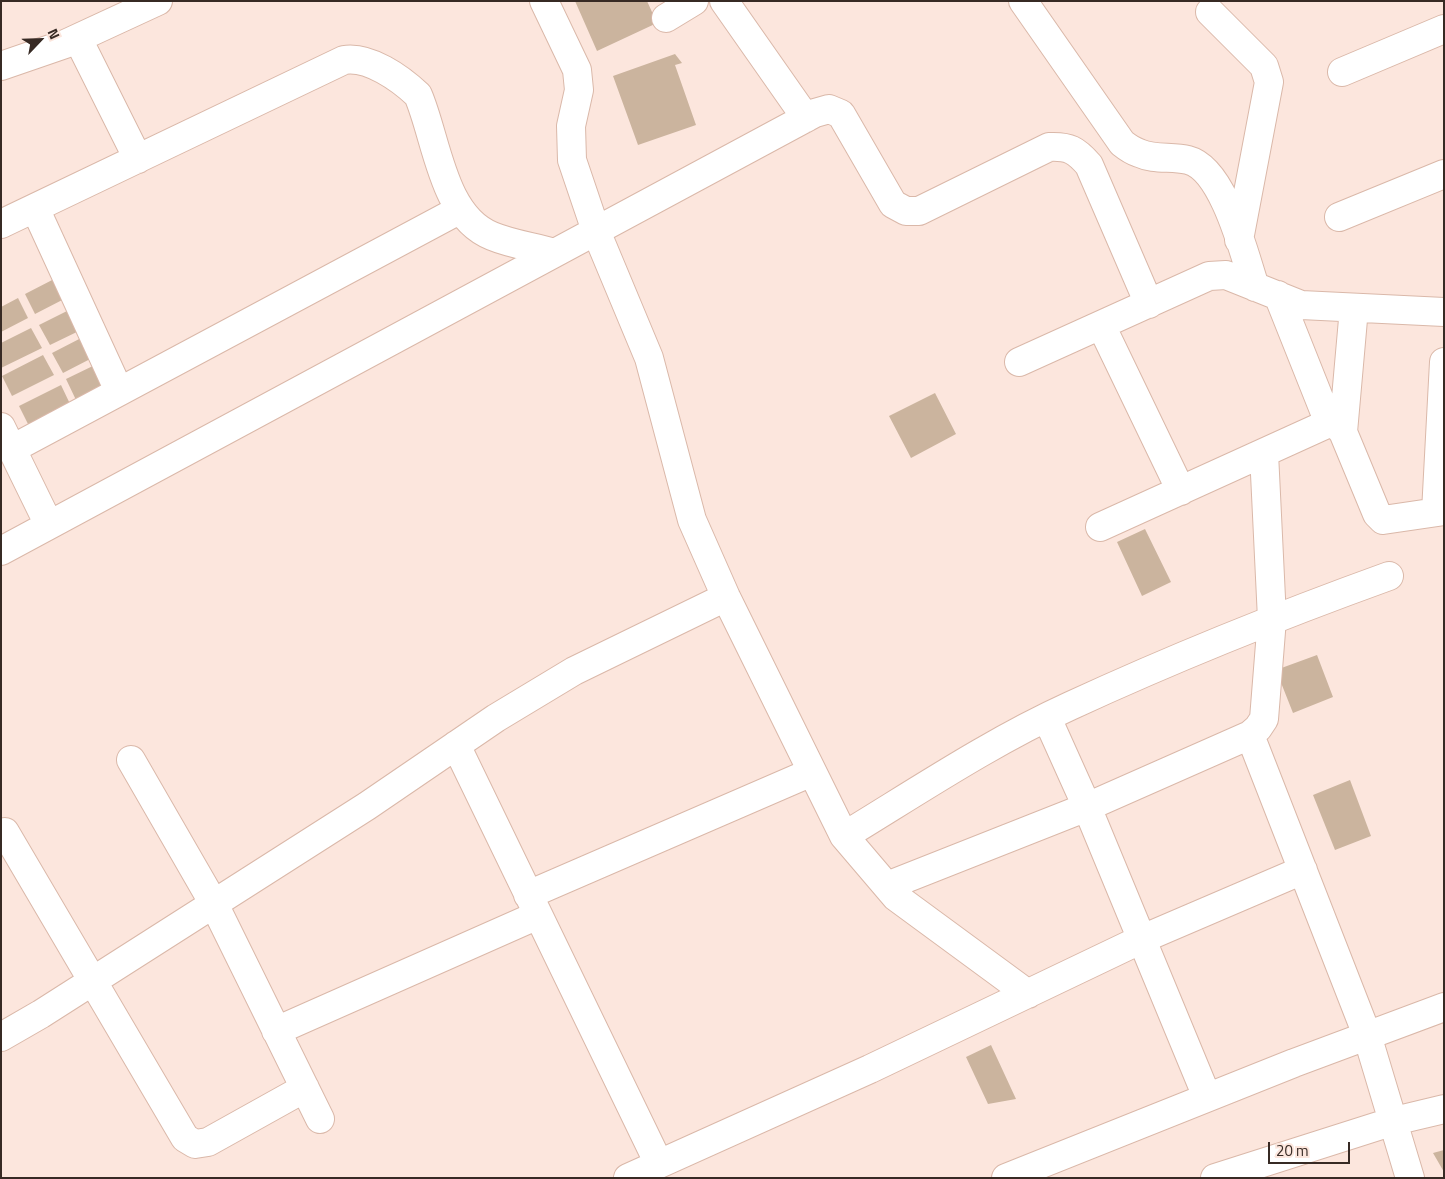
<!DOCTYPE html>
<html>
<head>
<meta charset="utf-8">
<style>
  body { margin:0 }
  #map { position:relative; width:1445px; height:1179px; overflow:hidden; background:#fce6dd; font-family:"Titillium Web",sans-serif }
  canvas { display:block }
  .frame { position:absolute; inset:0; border:2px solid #372a24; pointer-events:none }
  .north { position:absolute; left:15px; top:15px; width:50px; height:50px; -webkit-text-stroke:4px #fce6dd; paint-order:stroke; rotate:66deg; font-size:14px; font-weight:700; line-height:20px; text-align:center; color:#372a24 }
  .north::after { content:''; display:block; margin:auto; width:18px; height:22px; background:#372a24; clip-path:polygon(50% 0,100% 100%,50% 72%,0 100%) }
  .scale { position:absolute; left:1268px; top:1142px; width:82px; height:22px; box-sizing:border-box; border:2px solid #372a24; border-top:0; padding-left:6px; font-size:15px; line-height:18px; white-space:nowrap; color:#372a24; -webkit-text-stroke:4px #fce6dd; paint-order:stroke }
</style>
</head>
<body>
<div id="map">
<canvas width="1445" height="1179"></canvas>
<div class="frame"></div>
<div class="north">N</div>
<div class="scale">20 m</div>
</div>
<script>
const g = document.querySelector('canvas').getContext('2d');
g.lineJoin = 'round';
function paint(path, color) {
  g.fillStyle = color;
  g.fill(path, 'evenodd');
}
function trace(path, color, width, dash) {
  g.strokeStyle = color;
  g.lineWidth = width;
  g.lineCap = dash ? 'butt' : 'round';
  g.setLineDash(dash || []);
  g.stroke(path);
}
paint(new Path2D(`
  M575 1H647L657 23 597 51Z
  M675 54 682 63 675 65 696 125 638 145 613 76Z
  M58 277 68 297 35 314 25 294Z
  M18 298 28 318 1 332V307Z
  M73 308 83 329 50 345 39 325Z
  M31 328 42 348 1 368V343Z
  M85 336 96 356 63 373 52 353Z
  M43 355 54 375 12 396 2 376Z
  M99 363 109 383 76 400 66 379Z
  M61 385 71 406 29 426 19 406Z
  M935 393 956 434 911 458 889 416Z
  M1145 529 1171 582 1142 596 1117 542Z
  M1317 655 1333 697 1293 713 1276 670Z
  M1350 780 1371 836 1335 850 1313 795Z
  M991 1045 1016 1099 988 1104 966 1057Z
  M1444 1150V1172L1433 1153Z`), '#cbb49e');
const minor = new Path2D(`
  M544 1 577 70 579 90 571 126 572 160 596 231 649 358 692 520 726 597 844 836 896 897 1028 994
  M724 1 806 118
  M1023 1 1122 143C1127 147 1133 151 1139 153 1154 160 1172 156 1188 160 1224 169 1244 254 1255 287
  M1210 12 1264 66 1269 82 1239 240
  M666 18 694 1
  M78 39 138 159
  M1 66 65 44 158 1
  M1342 72 1444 29
  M35 208 119 391
  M1339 217 1444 174
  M1 224 344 60C369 56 400 78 418 95 437 139 442 216 492 236 511 244 534 247 554 253
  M1278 295 1329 423
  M1101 325 1181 491
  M1019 362 1209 276 1226 275 1301 305 1444 312
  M1 427 49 525
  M1343 432 1354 308
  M12 449 459 210
  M1436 512 1444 362
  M1100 527 1329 423 1336 424 1343 432 1377 514 1383 520 1444 511
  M1 551 815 113 829 109 841 114 893 204 906 211H919L1049 147C1069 146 1076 150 1089 165L1149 304
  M1047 718 1087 807 1207 1097
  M1250 735 1367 1035 1410 1178
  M456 745 659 1164
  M131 760 214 904 320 1119
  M5 832 185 1138 195 1144 208 1142 305 1088
  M844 836C918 791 991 742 1070 706 1174 658 1281 615 1389 576
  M887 886 1087 807 1250 735 1258 728 1264 719 1272 619 1264 453
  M528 895 812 772
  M276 1031 538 915
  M1 1037 41 1014 367 806 496 718 574 671 726 597
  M628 1178 870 1069 1142 939 1303 870
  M1006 1178 1294 1063 1444 1007
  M1215 1178 1394 1121 1444 1109`);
trace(minor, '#dab8a9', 30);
trace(minor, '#fff', 28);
</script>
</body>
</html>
